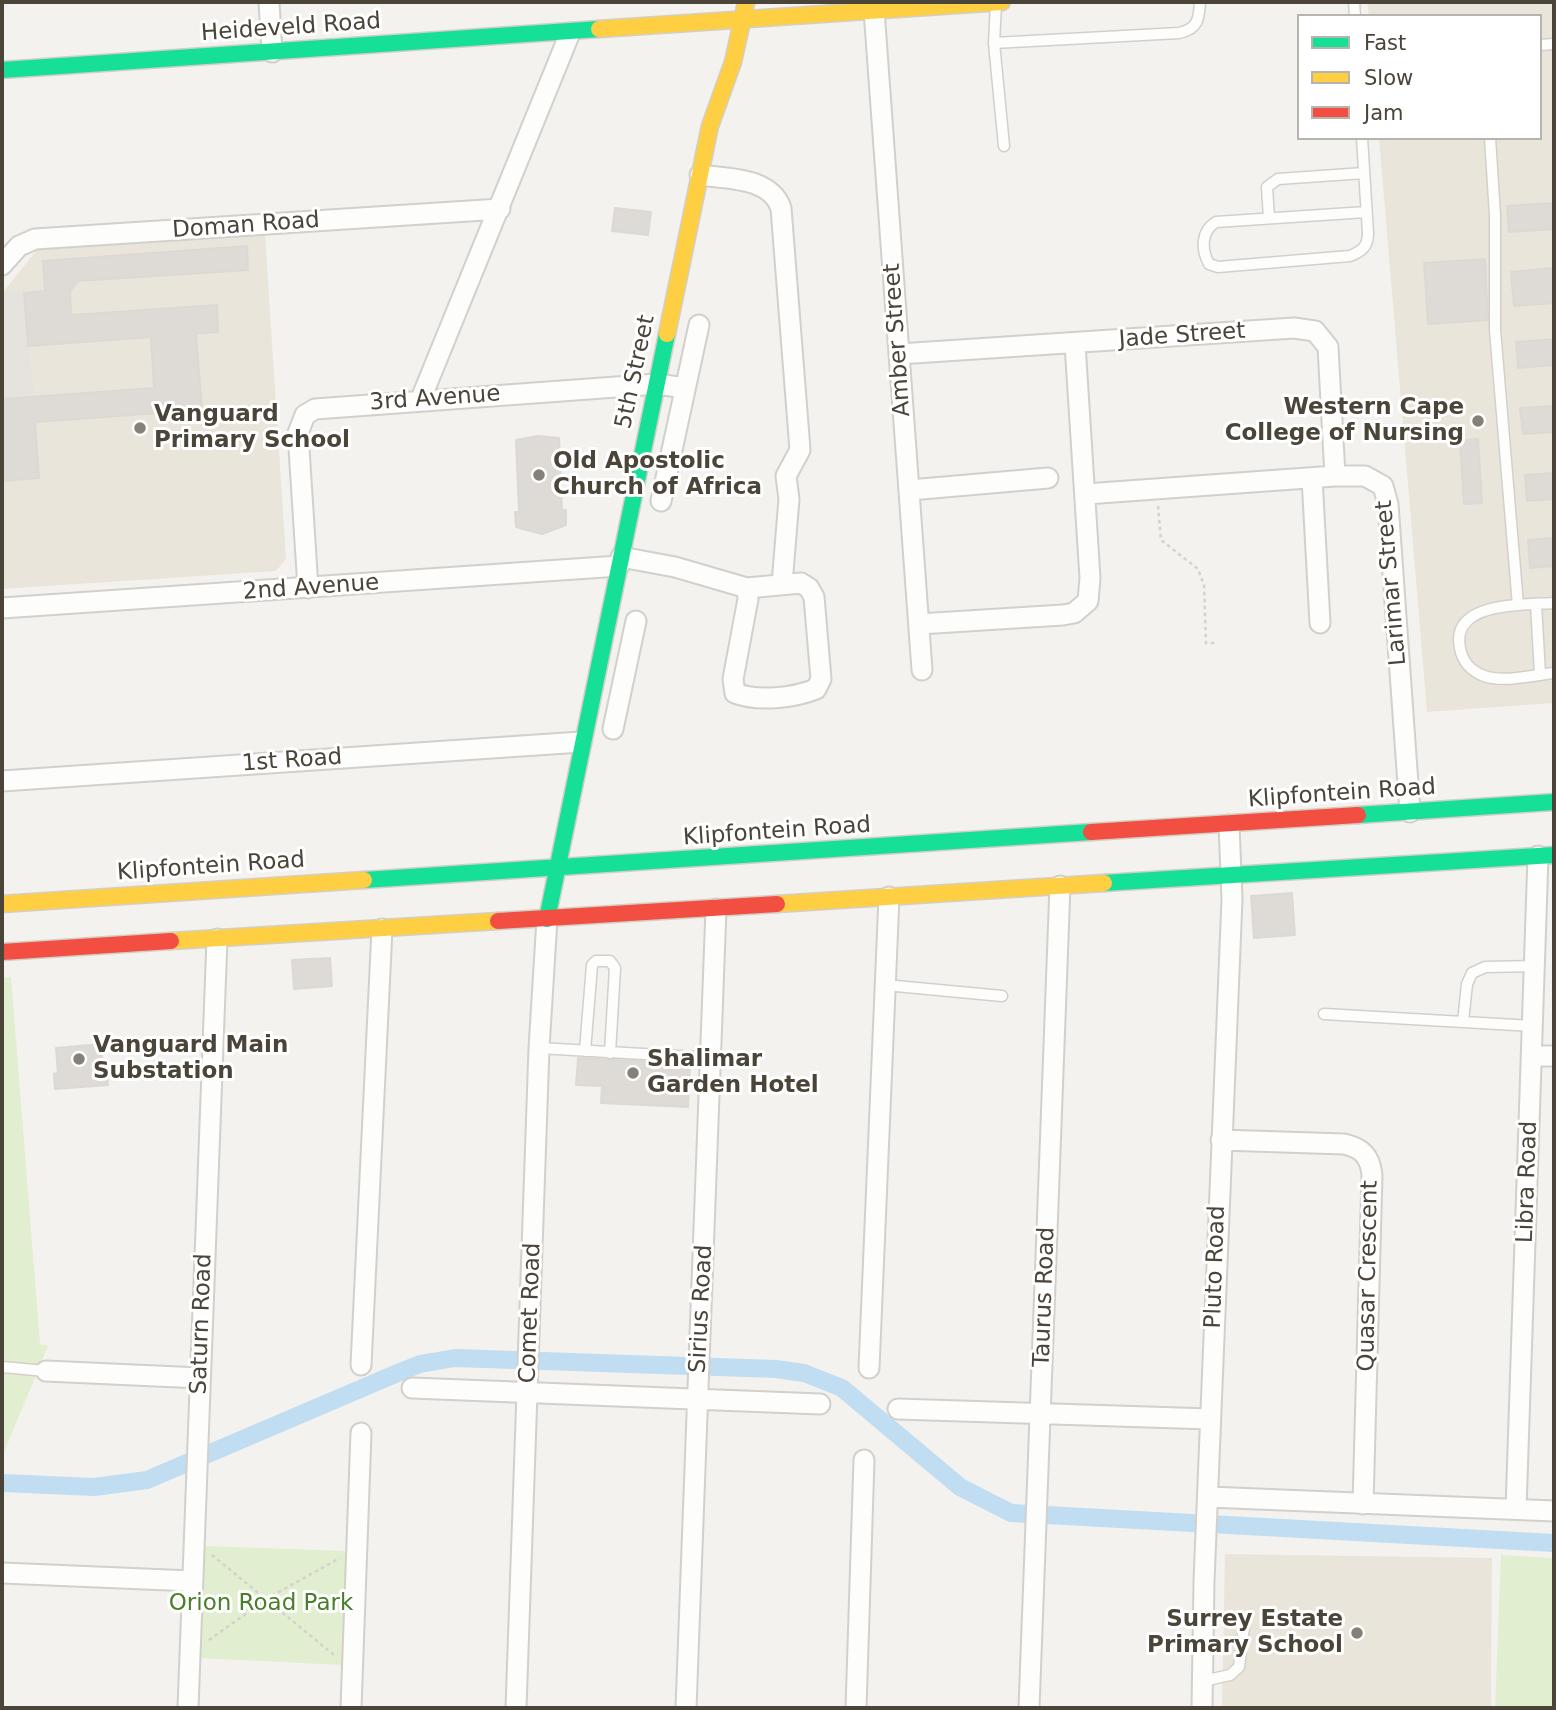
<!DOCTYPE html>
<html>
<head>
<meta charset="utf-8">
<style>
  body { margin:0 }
  #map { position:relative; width:1556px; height:1710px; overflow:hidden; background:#f4f2ee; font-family:"DejaVu Sans",sans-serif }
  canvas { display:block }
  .frame { position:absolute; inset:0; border:4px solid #4b4439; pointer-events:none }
  .legend { position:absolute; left:1297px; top:14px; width:245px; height:126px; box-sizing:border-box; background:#fff; border:2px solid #b7b4b0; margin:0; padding:9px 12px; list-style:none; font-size:21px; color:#4b4439 }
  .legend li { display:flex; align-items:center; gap:14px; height:35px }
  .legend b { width:35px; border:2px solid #b7b4b0 }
</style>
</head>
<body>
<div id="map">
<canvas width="1556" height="1710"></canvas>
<div class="frame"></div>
<ul class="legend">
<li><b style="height:9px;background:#16e098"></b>Fast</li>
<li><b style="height:9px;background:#ffcf43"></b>Slow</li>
<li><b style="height:9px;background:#f24e42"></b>Jam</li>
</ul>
</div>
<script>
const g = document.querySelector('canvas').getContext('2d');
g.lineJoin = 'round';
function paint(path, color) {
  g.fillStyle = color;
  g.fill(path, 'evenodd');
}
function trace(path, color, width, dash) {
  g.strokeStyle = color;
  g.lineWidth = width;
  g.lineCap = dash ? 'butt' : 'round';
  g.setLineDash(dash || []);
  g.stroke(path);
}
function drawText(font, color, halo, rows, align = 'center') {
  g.font = font + ' "DejaVu Sans",sans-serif';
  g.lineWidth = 6;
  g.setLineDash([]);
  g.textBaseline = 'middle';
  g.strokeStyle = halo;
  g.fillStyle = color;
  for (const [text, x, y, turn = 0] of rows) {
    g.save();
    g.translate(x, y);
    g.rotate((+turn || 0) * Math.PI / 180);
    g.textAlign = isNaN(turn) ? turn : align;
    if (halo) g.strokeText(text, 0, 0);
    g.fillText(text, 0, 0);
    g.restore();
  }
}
paint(new Path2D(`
  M1367 2H1554V703L1427 712 1379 138H1540V16H1369Z
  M265 235 286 559 276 571 2 589 3 292 37 250Z
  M1225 1554 1492 1558 1491 1708H1222Z`), '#eae5da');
paint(new Path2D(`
  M11 977 40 1344 48 1346 2 1457V978Z
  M205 1546 347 1551 342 1665 200 1658Z
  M1501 1555 1554 1558V1708H1495Z`), '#e1eecf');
paint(new Path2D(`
  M23 291 34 395 2 398V297L6 292Z`), '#e6e3df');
trace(new Path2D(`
  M2 1483 94 1487 147 1480 400 1372 420 1364 455 1358 776 1369 804 1373 842 1388 960 1487 1011 1513 1554 1543`), '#c0ddf1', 18);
const building = new Path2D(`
  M1554 203V229L1509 232 1507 206Z
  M615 208 651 212 648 235 612 231Z
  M247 246 248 270 78 281 70 291 71 315 217 305 218 332 196 334 202 410 35 422 39 478 2 481V399L154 388 151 337 28 346 24 293 45 291 43 261Z
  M1485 259 1488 320 1428 324 1424 263Z
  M1554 268V303L1514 306 1511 272Z
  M1554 339V365L1518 368 1516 342Z
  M1554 406V432L1523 434 1520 408Z
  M538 436 559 438 562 510H566V525L542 534 516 527 515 512H519L516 440Z
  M1478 439 1482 503 1464 504 1460 441Z
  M1554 473V499L1527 501 1525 475Z
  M1554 538V566L1530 568 1528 540Z
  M1292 893 1295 935 1254 938 1251 896Z
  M330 958 332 986 294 989 292 960Z
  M101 1044 103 1070H107L108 1085 55 1089 54 1074 58 1073 56 1048Z
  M578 1058 690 1064 688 1107 601 1103 602 1086 576 1085Z`);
paint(building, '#dedbd6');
trace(building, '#dcd9d4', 2);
const lane = new Path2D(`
  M1354 2 1355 16
  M996 3 994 43 1004 146
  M994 43 1179 33C1198 29 1199 19 1200 2
  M1540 45 1554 44
  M1362 138 1368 233C1368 247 1362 251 1350 256L1218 267 1209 264C1201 249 1201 231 1216 222L1366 212
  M1490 138 1495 215V330L1518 605
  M1269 218 1267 187 1278 179 1364 173
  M1554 603C1525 605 1450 601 1460 648 1462 661 1471 671 1484 676 1503 683 1534 675 1554 673
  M1536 604 1540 674
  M885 985 1002 996
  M1324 1014 1533 1026
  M1463 1022 1467 984 1472 973 1485 967 1535 966
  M539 1048 713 1058
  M585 1051 592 965 596 961H610L615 968 610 1053
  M2 1367 46 1371
  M1203 1681 1230 1675 1239 1667 1245 1619`);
const street = new Path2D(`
  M269 2 272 52
  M874 10 922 670
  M700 175C728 179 770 177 781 208L800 450 786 476 789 499 782 584
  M2 265 19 246 35 239 500 209
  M899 354 1294 328 1315 331 1328 347 1335 476
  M420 401 570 33
  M1312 478 1320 623
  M910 490 1048 478
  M1086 494 1335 476H1365L1383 486 1388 504 1410 812
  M661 501 699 325
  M621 557 675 567 747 588 801 583 809 588 814 597 821 679 816 689C794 698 757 702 735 693L733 679 748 599 747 588
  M308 588 298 433 305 415 315 409 657 384 685 388
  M2 608 619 566
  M919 624 1063 615 1074 613 1088 601 1090 578 1075 344
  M613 729 636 621
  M2 781 581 742
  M1532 1056H1554
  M1221 1140 1344 1144C1362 1148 1370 1156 1372 1175L1363 1504
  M361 1365 382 929
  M869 1368 889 897
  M46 1371 200 1378
  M412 1388 820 1404
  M898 1409 1210 1419
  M1208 1497 1554 1511
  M1516 1509 1538 856
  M2 1573 192 1581
  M188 1708 217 939
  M351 1708 361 1433
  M516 1708 539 1048 547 919
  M686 1708 716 909
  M856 1708 864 1460
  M1029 1708 1060 886
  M1202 1708 1204 1581 1232 899 1229 825`);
const fast = new Path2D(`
  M2 70 599 29
  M1358 815 1554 802
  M364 880 1091 832
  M1104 883 1554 855
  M547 919 667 334`);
const slow = new Path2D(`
  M599 29 1002 2
  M667 334 710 126 733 62 746 3
  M2 904 364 880
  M777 904 1104 883
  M171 941 498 921`);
const jam = new Path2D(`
  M1091 832 1358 815
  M498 921 777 904
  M2 952 171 941`);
trace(lane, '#d2d0cb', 13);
trace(street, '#d2d0cb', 23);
trace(fast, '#d3cfc5', 19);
trace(slow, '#d3cfc5', 19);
trace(jam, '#d3cfc5', 19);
trace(new Path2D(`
  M1158 506 1161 540 1198 569 1204 585 1206 643H1215
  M212 1555 334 1655
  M209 1640 268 1598 340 1558`), '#d3d2cc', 2.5, [3.5, 3.5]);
trace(lane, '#fdfdfc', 10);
trace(street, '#fdfdfc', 19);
trace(fast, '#16e098', 16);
trace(slow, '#ffcf43', 16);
trace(jam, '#f24e42', 16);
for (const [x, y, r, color] of [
  [1478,421,7,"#868178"],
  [140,428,7,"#868178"],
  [539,475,7,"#868178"],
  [79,1059,7,"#868178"],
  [633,1073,7,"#868178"],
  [1357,1633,7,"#868178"]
]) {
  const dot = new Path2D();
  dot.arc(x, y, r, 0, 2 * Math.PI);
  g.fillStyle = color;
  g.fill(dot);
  trace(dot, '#fff', 2.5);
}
drawText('23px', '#4b4439', '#fff', [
  ["Heideveld Road",291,28,-4],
  ["Doman Road",246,226,-4],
  ["Jade Street",1182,336,-4],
  ["Amber Street",898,340,-94],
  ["5th Street",636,372,-78],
  ["3rd Avenue",435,399,-4],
  ["Larimar Street",1392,583,-95],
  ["2nd Avenue",311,588,-4],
  ["1st Road",292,761,-4],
  ["Klipfontein Road",1342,794,-4],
  ["Klipfontein Road",777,832,-4],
  ["Klipfontein Road",211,867,-4],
  ["Libra Road",1528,1182,-88],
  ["Pluto Road",1216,1267,-88],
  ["Quasar Crescent",1369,1276,-89],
  ["Taurus Road",1045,1297,-88],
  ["Sirius Road",702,1309,-87],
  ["Comet Road",531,1313,-88],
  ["Saturn Road",202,1324,-88]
]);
drawText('bold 23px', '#4b4439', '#fff', [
  ["Western Cape",1464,408,"right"],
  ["College of Nursing",1464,434,"right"],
  ["Vanguard",154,415],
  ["Primary School",154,441],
  ["Old Apostolic",553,462],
  ["Church of Africa",553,488],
  ["Vanguard Main",93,1046],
  ["Substation",93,1072],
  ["Shalimar",647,1060],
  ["Garden Hotel",647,1086],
  ["Surrey Estate",1343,1620,"right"],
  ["Primary School",1343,1646,"right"]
], 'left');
drawText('23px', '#4a7f2a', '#fff', [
  ["Orion Road Park",261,1604]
]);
</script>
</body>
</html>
